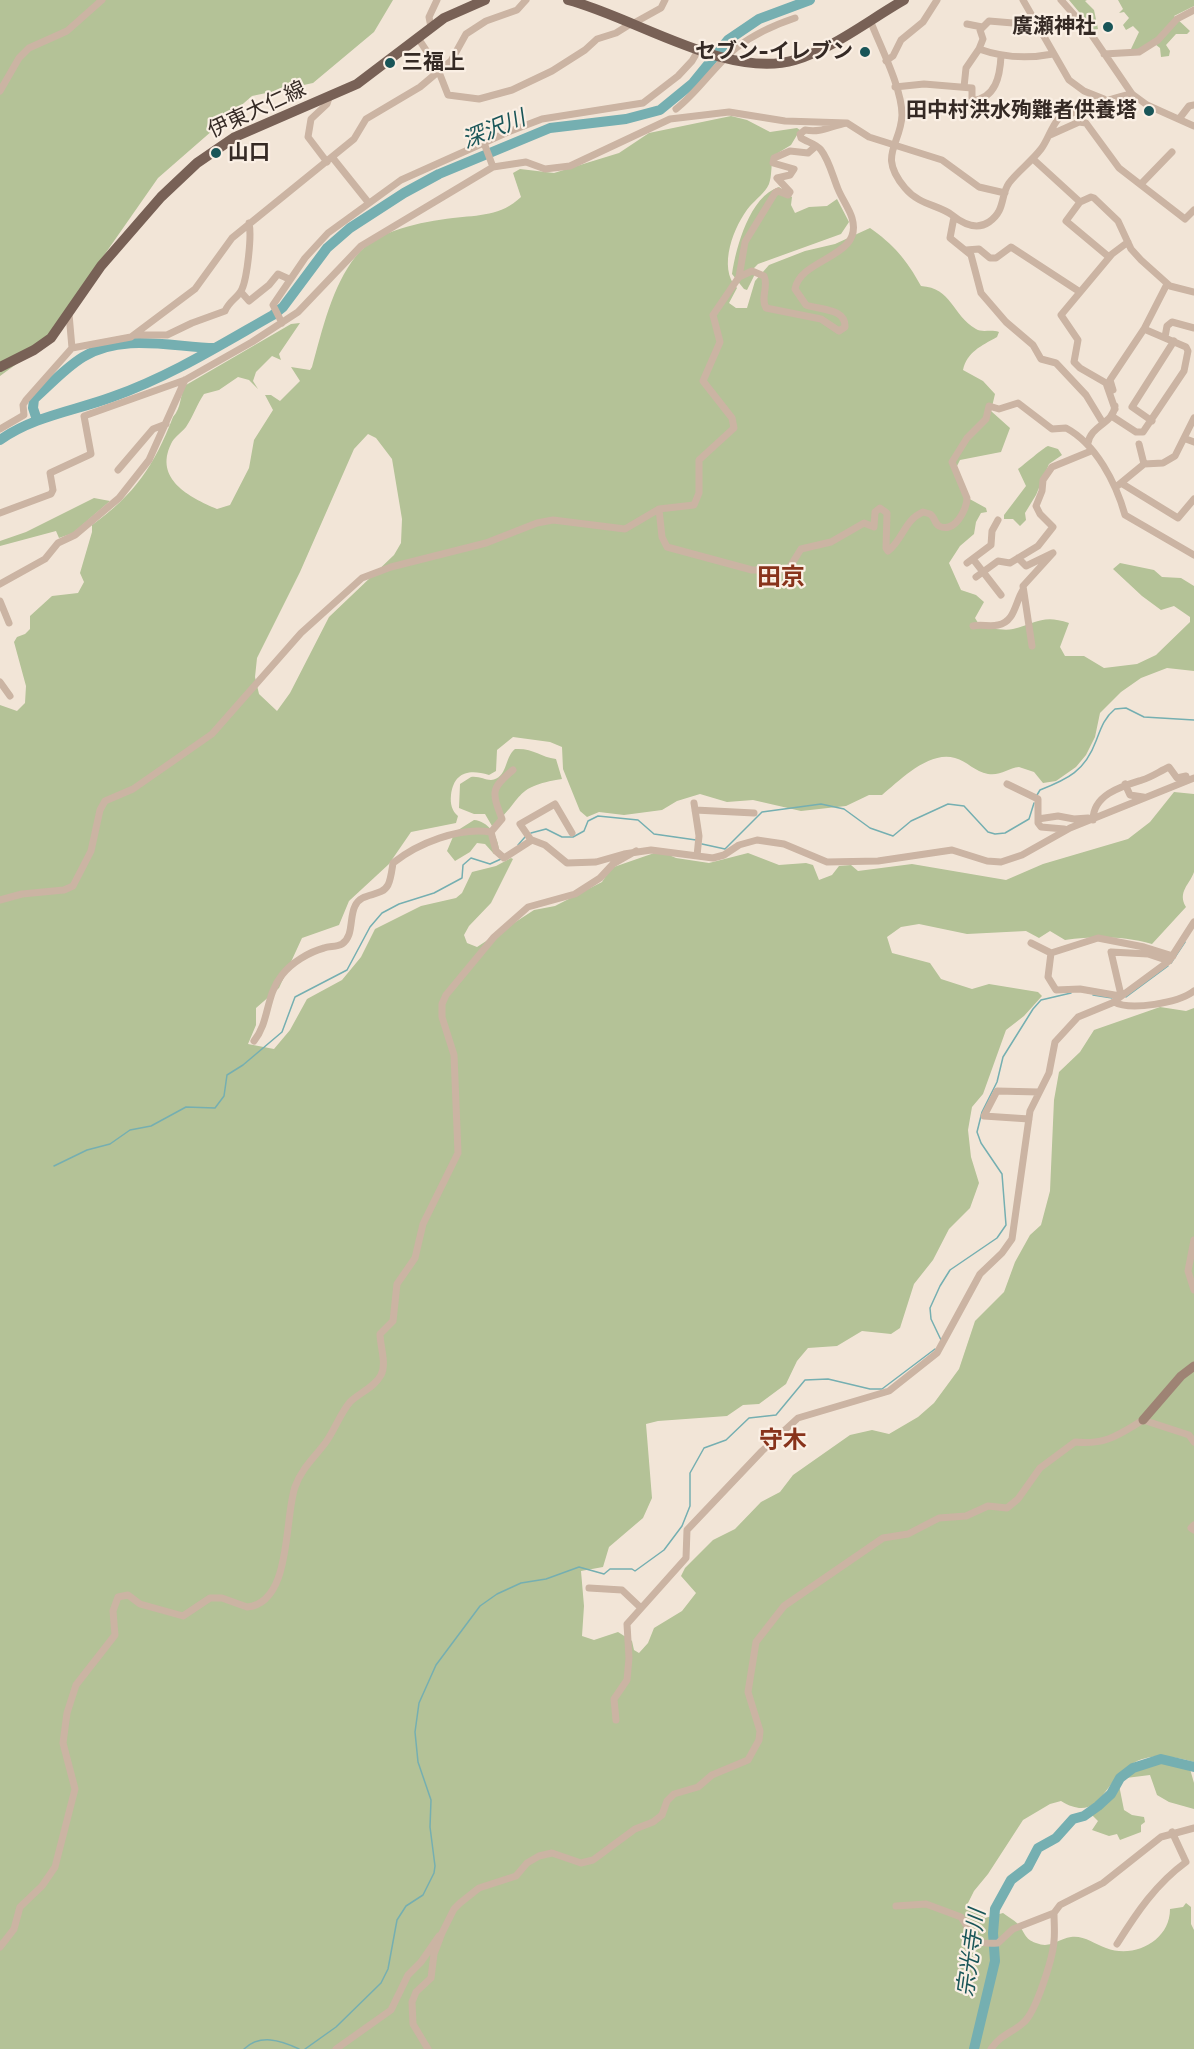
<!DOCTYPE html>
<html>
<head>
<meta charset="utf-8">
<style>
  body { margin:0 }
  canvas { display:block; background:#f2e5d7 }
</style>
</head>
<body>
<canvas width="1194" height="2049"></canvas>
<script>
const g = document.querySelector('canvas').getContext('2d');
g.lineJoin = 'round';
function paint(path, color) {
  g.fillStyle = color;
  g.fill(path, 'evenodd');
}
function trace(path, color, width, dash) {
  g.strokeStyle = color;
  g.lineWidth = width;
  g.lineCap = dash ? 'butt' : 'round';
  g.setLineDash(dash || []);
  g.stroke(path);
}
function drawText(font, color, halo, rows, align = 'center') {
  g.font = font + ' "Work Sans","Noto Sans JP",sans-serif';
  g.lineWidth = 4.5;
  g.setLineDash([]);
  g.textBaseline = 'middle';
  g.strokeStyle = halo;
  g.fillStyle = color;
  for (const [text, x, y, turn = 0] of rows) {
    g.save();
    g.translate(x, y);
    g.rotate((+turn || 0) * Math.PI / 180);
    g.textAlign = isNaN(turn) ? turn : align;
    if (halo) g.strokeText(text, 0, 0);
    g.fillText(text, 0, 0);
    g.restore();
  }
}
paint(new Path2D(`
  M0 0H393L374 32 313 83 252 96 158 178 40 347 0 376Z
  M1069 0H1087L1085 1 1094 10 1098 29 1094 30Z
  M1118 0H1194V6L1174 16 1190 31 1187 34H1176L1166 45 1170 51 1169 56 1161 57 1160 48 1151 41 1139 50 1131 49 1139 32 1133 26 1126 30 1123 25 1129 18 1124 12 1119 13 1123 9Z
  M731 116 747 120 770 132 797 128 800 130 791 145 773 156C771 164 772 176 769 184 765 193 756 199 750 206 734 225 717 268 737 288L729 303 736 308H747L755 281 769 265 805 251 835 244 870 228C893 244 907 260 921 286 952 288 952 315 976 329 982 333 991 329 999 332L997 337C981 346 967 352 963 370L983 381 995 394 991 411 1010 428 1001 452 960 460 956 468 966 497 986 508 987 512 981 513 976 522 974 534 960 546 949 563 961 590 976 595 984 602 975 618 980 626C990 628 1004 631 1013 629 1037 623 1043 614 1069 623L1060 647 1065 656H1084L1104 668 1137 664 1156 655 1190 622V617L1174 606 1161 610 1142 596 1113 569 1120 563 1154 570 1162 577 1181 578 1194 586V671L1167 668 1141 678 1121 692 1100 713 1095 737 1086 755 1076 767 1056 781 1043 783 1034 772 1019 767C1008 768 1001 776 988 774 975 772 967 761 955 758 929 750 899 781 882 795H869L846 806 801 811 753 800 727 802 700 794 677 801 662 810 624 815 599 812 587 817 580 811 563 769 562 747 550 742 513 737 497 750 496 771 489 775C469 769 454 772 451 795 450 804 452 811 458 816L456 823 411 832 389 864 349 901 339 925 302 938 279 988 256 1008V1025L248 1044 274 1049 290 1030 307 999 342 980 361 957 375 929 421 906 456 898 462 893 472 872 496 866 511 858 513 859 491 903 469 926 464 935 467 943 477 947 534 910 555 906 602 882 611 868 660 851 676 858 709 863 748 853 779 865 806 863 813 865 819 880 832 875 839 866 851 865 858 871 912 864 1006 880 1043 864 1128 839 1150 822 1174 792 1194 794C1194 807 1194 863 1194 872 1190 884 1177 892 1186 907L1152 944C1122 936 1095 936 1065 940L1050 931 1039 938 1026 931 967 934 919 924 901 927 887 937 892 953 930 963 941 979 972 989 989 984 1038 992 1042 996 1024 1016 1006 1030 983 1094 972 1107 968 1130 971 1157 979 1183 970 1208 949 1229 933 1260 914 1284 900 1328 891 1334 862 1331 837 1346 808 1348 797 1361 786 1384 759 1404 743 1405 727 1416 658 1421 646 1424 652 1498 643 1518 609 1547 603 1567 581 1571 584 1606 582 1636 594 1640 618 1632 632 1641 634 1650 639 1653 648 1643 654 1628 682 1611 696 1593 681 1576 685 1568 713 1540 735 1529 761 1502 780 1492 793 1475 850 1435 872 1430 889 1434 918 1417 934 1403 959 1369 975 1321 1004 1292 1015 1262 1030 1235 1041 1225 1050 1191 1054 1100 1059 1072 1080 1052 1094 1030 1160 1007 1186 1011 1194 1008V1762C1172 1756 1151 1752 1130 1765 1104 1781 1100 1825 1061 1801L1050 1804 1023 1820 988 1874 974 1891 967 1905 985 1918 1003 1913C1007 1916 1014 1920 1018 1924 1025 1932 1024 1939 1036 1943 1051 1949 1057 1939 1071 1937 1083 1935 1095 1944 1106 1948 1134 1959 1170 1941 1170 1909L1183 1907 1186 1903 1191 1907V1924L1194 1930V2049H0V705L17 711 25 703 26 686 14 642 17 637 25 634 30 629V616L52 596 78 593 84 582 80 573 92 532V525C135 494 154 466 173 417 182 407 179 396 186 385L291 324 300 323 279 354 281 360 272 356 256 372 253 381 258 389 249 380 238 377 219 390 204 394C197 404 193 417 186 427 181 433 174 437 171 444 154 479 189 497 217 509L230 505 249 468 254 440 273 410 265 395H271L280 401 300 381 291 367 310 370 312 367C322 331 332 286 356 256 377 230 421 222 453 218 479 215 501 216 521 197L513 173 520 169 554 173 619 153 649 133ZM368 434 376 438 392 459 402 519 401 543 394 555 329 617 290 693 277 711 259 694 255 677 257 658 300 572 354 449Z
  M779 187 792 197 791 205 795 213 809 207 827 206 837 199 849 222 841 234 758 264 753 269 754 276 747 290 744 289 732 274C736 247 750 196 779 187Z
  M1048 446 1058 449 1062 455 1049 464 1036 495 1025 513 1026 520 1020 526 1013 519H1004V515L1026 486 1018 469C1025 464 1043 448 1048 446Z
  M94 498 110 501 73 533 59 538 56 531 0 546V541L26 532Z
  M515 749C534 748 540 757 556 759L562 779C511 787 525 799 492 826L485 814H474L459 808 460 784 471 777C479 776 485 780 491 780 508 778 504 758 515 749Z
  M474 820C488 821 498 836 499 850L494 854 485 844 477 843 470 852 455 861 447 851 455 832Z
  M1164 1762 1190 1769 1194 1783V1809L1169 1802 1157 1795 1150 1775 1126 1778V1775Z
  M1119 1785 1124 1810 1132 1815 1144 1817 1145 1822 1141 1825V1832L1120 1840 1117 1834 1109 1836 1092 1830 1098 1821 1092 1815Z`), '#b4c297');
trace(new Path2D(`
  M1037 795 1040 790C1068 779 1085 771 1096 741 1101 728 1104 718 1115 709L1126 708 1144 717 1194 720
  M531 833 546 829 562 837H573L584 831 588 821 598 816 638 820 654 834 696 840
  M702 844 725 849 762 812 821 804 844 809 870 828 893 836 911 821 948 804 964 806 988 832 995 834 1005 833 1029 819 1034 803
  M518 845 525 837
  M1171 963 1185 942
  M1093 995 1112 998
  M1126 997 1168 966
  M54 1166 87 1150 110 1144 130 1130 151 1126 186 1107 215 1108 224 1096 227 1075 243 1065 282 1032 295 997 347 970 370 927 382 913 399 904 434 893 462 878 463 865 471 858 490 864 501 859
  M941 1340 931 1319 930 1308 940 1286 950 1270 997 1238 1006 1225 1002 1174 981 1143 977 1132 982 1112 997 1082 1003 1057 1033 1009 1041 1000 1071 993
  M244 2049C260 2034 280 2040 299 2049
  M305 2049 336 2027 381 1983 388 1969 397 1920 406 1906 423 1895 434 1873 435 1866 430 1827 431 1800 418 1762 415 1732 419 1703 436 1665 480 1606 497 1594 521 1583 546 1579 579 1567 604 1574 610 1569H632L635 1571 664 1550 682 1526 690 1506V1473L704 1448 726 1440 749 1418 776 1415 805 1380 828 1379 870 1389H882L935 1349`), '#75afb1', 1.5);
trace(new Path2D(`
  M37 420 33 408 34 399C50 385 65 368 83 357 122 333 172 347 215 348
  M0 440C34 416 74 411 112 397 169 377 220 345 273 315L283 307 327 248 350 228 404 193 439 174 550 128 626 119 660 110 693 83 728 40 759 19 810 0
  M974 2049 995 1961 993 1933 995 1909 1011 1880 1028 1867 1038 1848 1056 1838 1073 1819 1084 1816 1098 1806 1111 1794 1120 1778 1133 1768 1161 1759 1194 1767`), '#75afb1', 10);
trace(new Path2D(`
  M1023 0 1069 80 1084 91 1104 99
  M1061 0 1091 34 1132 94 1147 105 1194 126
  M870 20C880 46 902 88 902 115 901 145 877 155 905 188 919 205 939 205 952 215 962 223 976 231 989 222 1006 210 1000 196 1009 183 1018 171 1031 162 1041 149 1048 140 1051 127 1059 118 1084 109 1106 99 1132 94
  M634 23 661 8 665 0
  M967 24 982 27
  M431 27 429 17 437 0
  M418 38 437 67 448 95 479 99 512 90 552 71 585 50 597 39 616 33 632 23
  M979 49 983 39 980 30 989 21 1037 25
  M1104 54 1139 52 1158 40 1177 19 1194 10
  M886 61 893 56 901 40 923 22 937 0
  M895 87 924 84 972 88V101C996 98 1000 76 1001 56
  M964 87 966 68 979 49C1004 58 1027 59 1053 54
  M0 91 19 58 29 48 67 31 102 0
  M676 109C699 91 714 66 736 48 754 34 774 25 795 18
  M1179 119 1189 106 1194 105
  M1050 135 1079 122 1086 123 1119 168 1185 219 1194 210
  M332 157 368 202
  M1033 159 1080 202 1066 221 1109 257
  M327 162 308 137 311 119 327 104 329 98
  M493 167 526 162 545 169 570 166 670 119 729 112 785 121 847 123 869 137 942 160 979 187 1005 193
  M1141 184 1172 152
  M1080 202 1091 197 1094 198 1118 221 1131 249 1141 260 1170 286 1194 292
  M954 217 950 238 971 255 981 293 1006 322 1033 345 1041 359 1056 363 1086 395 1103 423
  M966 250 979 249 990 258H996L1011 247 1080 292
  M739 277 745 242 775 193 778 191 788 195 790 192 777 178 790 175 794 169 773 163 774 158 790 151 808 153 816 146
  M241 292 249 301 269 285 278 274 289 279
  M69 314 72 348
  M282 323 273 305 305 258 328 233 401 180 508 132 542 119 643 103 678 76 692 61 699 49
  M135 335H167L192 323 225 311C230 300 238 298 242 289 247 278 252 236 249 223
  M1165 337 1167 326 1172 322 1194 328
  M1113 390 1110 380 1144 329 1167 284
  M1115 409 1106 383 1080 368 1074 362 1078 340 1061 315 1112 254 1128 242
  M1113 417 1136 432H1143L1184 371 1188 351 1186 347 1144 329
  M1152 421 1132 407 1174 341
  M0 429 24 415 23 405 26 400 72 348 131 337 195 289 232 238 354 139 366 119 420 87 451 61 466 34 486 21 517 10 526 0
  M1186 439 1194 442
  M1088 443C1091 425 1113 424 1115 406
  M1139 444 1144 464
  M118 470 153 429 166 424
  M1121 483 1178 518 1194 499
  M1116 487 1144 464 1163 463 1175 456 1194 418
  M659 509 662 537 667 547 752 570H788L801 549 831 542 864 523 874 527 875 512 880 508 887 513 886 548 888 551C903 540 904 520 923 512L930 514C935 517 934 523 939 526 954 534 967 510 967 498L952 462 967 438 986 419 989 406 999 409 1018 403 1052 429 1066 428C1096 444 1116 483 1125 515L1194 555
  M0 513 51 494 53 490 50 473 91 454 84 416 185 380 252 342 298 312 361 246 493 167 484 143
  M1018 558 1026 566 1053 553 1023 586 1032 646
  M973 559 1001 595
  M967 563 991 545 992 531 998 520
  M976 577 998 561 1010 563 1038 546 1053 527 1040 514 1036 506 1042 491 1043 480 1052 467 1091 451
  M0 584 45 559 58 543 75 535 119 498 149 460 185 380
  M0 601 9 623
  M973 626C981 624 990 627 998 625 1015 622 1015 602 1023 590
  M0 682 10 696
  M1007 784 1038 799V823L1041 827 1064 829
  M1125 784 1130 795 1143 797
  M694 803 699 836 697 856
  M695 810 754 813
  M1038 819 1058 816 1074 819 1088 818
  M1093 820C1093 794 1123 786 1142 780 1152 777 1160 771 1169 767L1177 778 1186 776
  M491 832 496 851 504 858 532 840 545 845 567 863 596 862 624 854 651 850 713 858 724 855 739 845 757 840 784 844 827 862 878 861 952 850 987 861 1001 862 1022 855 1070 828 1194 778
  M491 832 502 819C492 792 490 789 513 770
  M531 840 520 824 555 804 572 833
  M0 900 22 894 64 890 73 886 91 851 100 810 105 801 133 789 212 734 301 633 362 578 391 567 486 543 537 523 553 520 625 529 659 509 694 505 699 493V460L734 428 732 418 703 381 720 342 713 315 739 277 752 271 764 276C769 286 760 298 766 308L821 319 839 331 845 327C846 308 819 310 806 305L795 289C801 257 864 258 852 218 849 208 842 199 838 189 833 177 829 160 821 150 817 144 807 142 801 138L800 134 805 130C822 133 830 126 847 123
  M1031 943 1051 953 1098 938 1144 947 1173 956
  M1051 953 1048 977 1056 990 1080 989 1120 996
  M1121 995 1111 952 1148 954 1169 961
  M1114 1002C1130 1011 1179 1003 1194 991
  M254 1041C270 1021 265 996 282 975 291 963 309 952 324 948 329 946 337 947 342 944 354 936 349 918 355 906 362 891 381 898 388 885 391 879 392 869 393 863 418 843 459 827 491 832
  M1029 1119 984 1116 997 1091 1039 1092
  M1194 1240 1188 1271 1194 1290
  M1194 1525 1191 1528 1194 1530
  M589 1588 622 1590 641 1608
  M616 1720 614 1699 627 1680 629 1658 627 1624 686 1558 687 1530 762 1451 798 1418 889 1391 937 1353 980 1274 1002 1253 1012 1239 1030 1111 1049 1073 1055 1042 1078 1017 1112 1003 1169 961 1194 922
  M896 1906 926 1904 961 1917C975 1937 969 1945 998 1943L1013 1929 1054 1913 1060 1905 1103 1883 1161 1837 1194 1828
  M1117 1944C1137 1912 1156 1884 1186 1862L1172 1832
  M0 1947 14 1929 20 1907 42 1886 55 1867 75 1789 63 1743 67 1713 76 1685 115 1635 113 1611 118 1597 128 1595 140 1604 183 1616 210 1598H222L247 1607C292 1603 284 1519 295 1487 301 1469 315 1457 326 1442 335 1429 340 1414 350 1402 359 1393 375 1387 381 1375 387 1364 380 1346 380 1334L393 1321 397 1284 415 1258 423 1224 458 1153 454 1055 442 1017V1004L446 995 494 937 528 907 575 894 600 878 613 864 636 851
  M336 2049 391 2010 408 1975 421 1962 439 1936
  M428 2049 413 2024 412 2002 416 1992 431 1978 434 1954 442 1933 454 1909 460 1903 479 1888 516 1876 527 1863 539 1856 552 1853 581 1863 593 1860 635 1829 653 1822 662 1815 667 1801 674 1794 698 1787 712 1775 748 1760 759 1740 760 1731 748 1692 756 1642 784 1606 883 1538 908 1534 939 1518 966 1516 988 1506 1007 1508 1018 1499 1040 1468 1075 1442C1106 1445 1118 1435 1143 1420L1189 1435 1194 1442
  M991 2049C1000 2035 1012 2033 1023 2023 1036 2013 1053 1957 1054 1941 1055 1932 1054 1922 1054 1913`), '#cbb4a3', 7);
trace(new Path2D(`
  M1143 1420 1181 1376 1194 1366`), '#9e8374', 9);
trace(new Path2D(`
  M568 0C634 17 728 80 795 60 834 48 869 20 904 0
  M0 367 34 350 51 338 101 266 161 197 197 163 235 137 357 84 444 18 485 0`), '#786156', 10);
for (const [x, y, r, color] of [
  [1108,27,6,"#195558"],
  [865,52,6,"#195558"],
  [390,63,6,"#195558"],
  [1149,111,6,"#195558"],
  [216,153,6,"#195558"]
]) {
  const dot = new Path2D();
  dot.arc(x, y, r, 0, 2 * Math.PI);
  g.fillStyle = color;
  g.fill(dot);
  trace(dot, '#faefe4', 2);
}
drawText('bold 21px', '#352a25', '#faefe4', [
  ["廣瀬神社",1096,27],
  ["セブン-イレブン",853,52],
  ["三福上",402,63,"left"],
  ["田中村洪水殉難者供養塔",1137,111],
  ["山口",228,153,"left"]
], 'right');
drawText('21px', '#352a25', '#faefe4', [
  ["伊東大仁線",257,110,-25]
]);
drawText('italic 22px', '#195558', '#faefe4', [
  ["深沢川",494,130,-22],
  ["宗光寺川",972,1953,-82]
]);
drawText('bold 24px', '#88331b', '#faefe4', [
  ["田京",781,578],
  ["守木",783,1441]
]);
</script>
</body>
</html>
